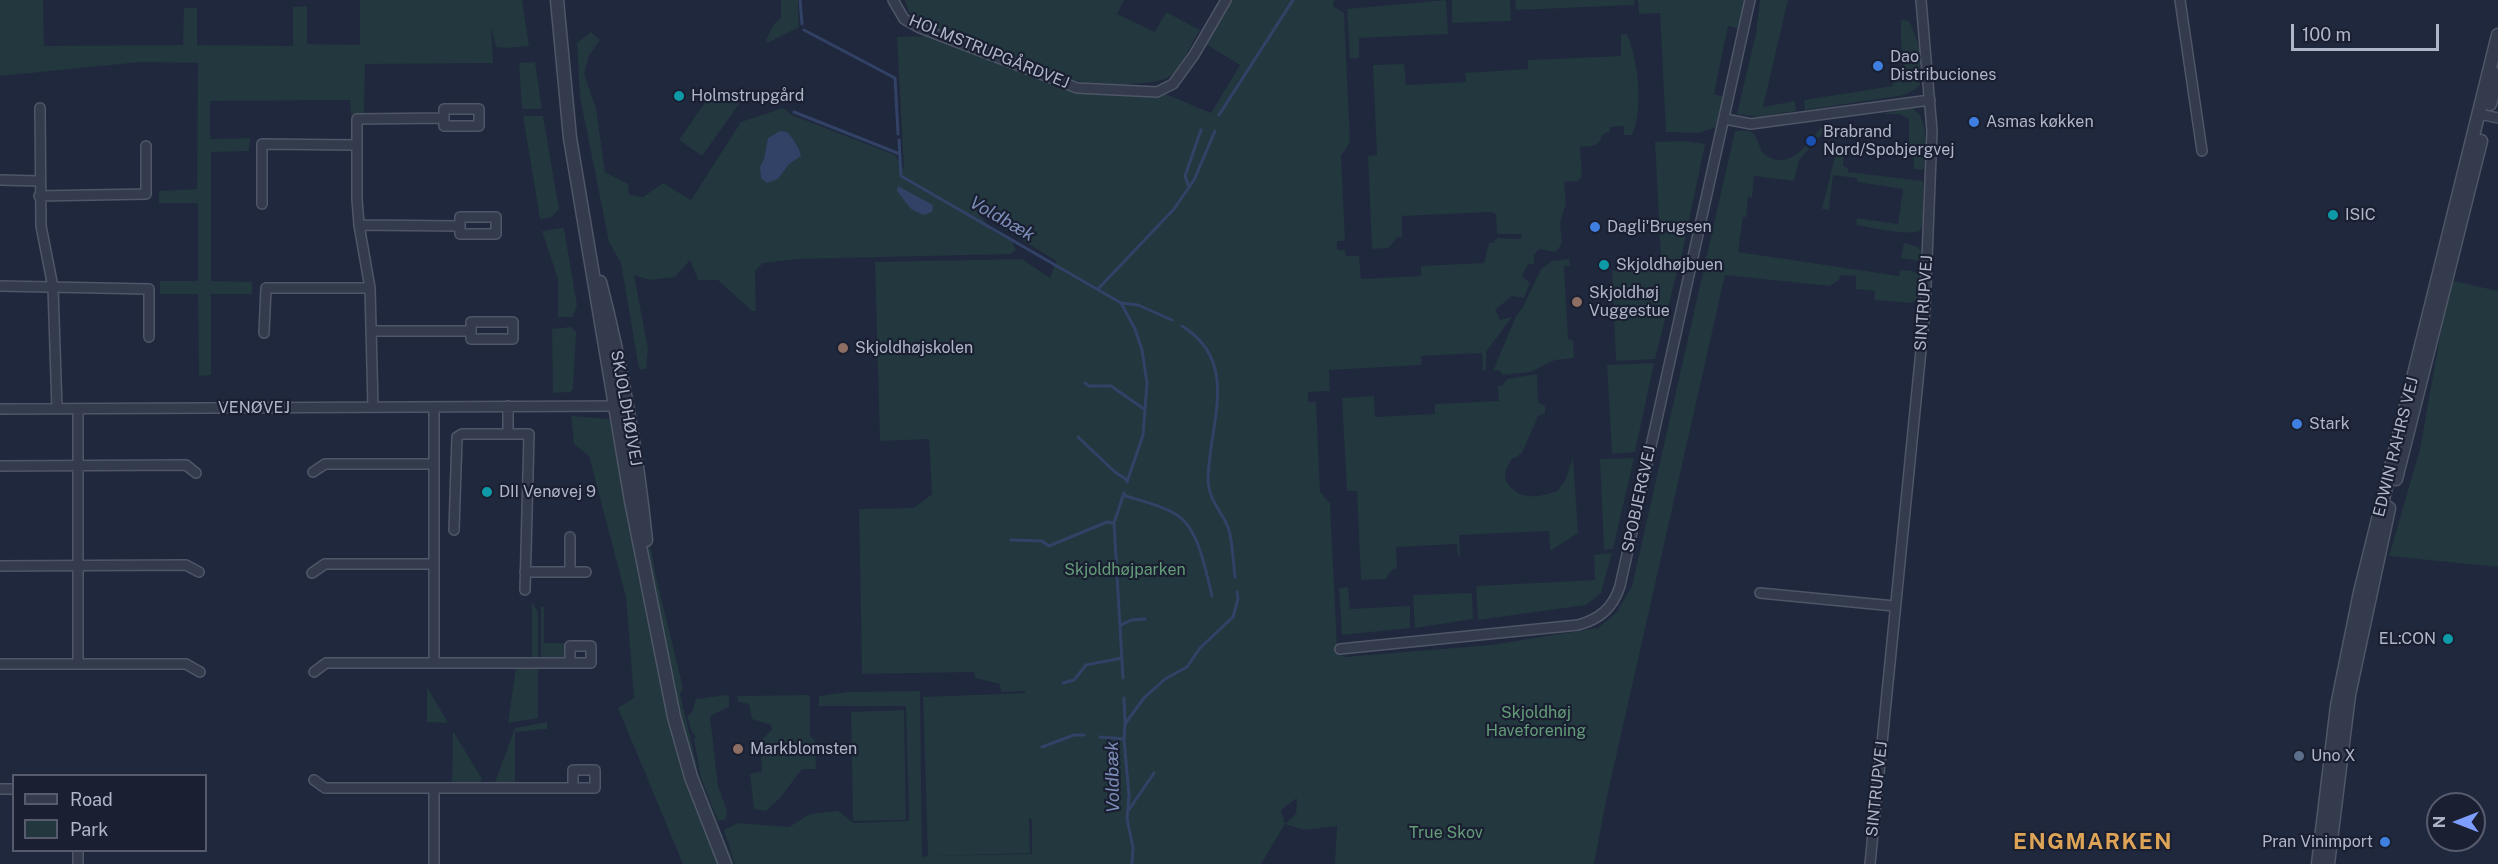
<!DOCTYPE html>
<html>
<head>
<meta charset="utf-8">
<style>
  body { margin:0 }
  #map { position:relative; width:2498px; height:864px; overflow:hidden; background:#20283d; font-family:"Public Sans",sans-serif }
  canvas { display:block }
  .legend { position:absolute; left:12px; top:774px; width:195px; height:78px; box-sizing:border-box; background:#1a2031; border:2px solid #565c6e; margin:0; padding:8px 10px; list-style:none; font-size:18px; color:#afb6c9 }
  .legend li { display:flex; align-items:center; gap:12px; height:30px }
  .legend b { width:30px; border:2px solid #565c6e }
  .north { position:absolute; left:2426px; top:792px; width:60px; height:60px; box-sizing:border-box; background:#1a2031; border:2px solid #565c6e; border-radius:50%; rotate:270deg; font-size:16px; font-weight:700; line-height:24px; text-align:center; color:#afb6c9 }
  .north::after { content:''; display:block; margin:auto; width:21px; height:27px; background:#7e9eff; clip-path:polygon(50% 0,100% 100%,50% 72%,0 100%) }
  .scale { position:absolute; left:2291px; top:24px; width:148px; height:27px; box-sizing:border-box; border:3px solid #afb6c9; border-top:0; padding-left:8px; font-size:18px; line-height:21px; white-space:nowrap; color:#afb6c9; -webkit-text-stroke:4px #1a2031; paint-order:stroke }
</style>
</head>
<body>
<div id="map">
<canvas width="2498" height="864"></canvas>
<ul class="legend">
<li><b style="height:8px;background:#343b4d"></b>Road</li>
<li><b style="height:16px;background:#22373e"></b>Park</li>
</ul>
<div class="north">N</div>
<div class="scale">100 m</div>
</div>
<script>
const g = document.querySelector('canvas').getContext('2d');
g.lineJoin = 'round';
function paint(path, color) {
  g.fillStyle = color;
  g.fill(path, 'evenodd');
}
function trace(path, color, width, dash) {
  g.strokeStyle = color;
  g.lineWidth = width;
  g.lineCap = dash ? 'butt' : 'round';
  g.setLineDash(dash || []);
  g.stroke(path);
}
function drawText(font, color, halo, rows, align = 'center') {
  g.font = font + ' "Public Sans",sans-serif';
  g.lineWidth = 4.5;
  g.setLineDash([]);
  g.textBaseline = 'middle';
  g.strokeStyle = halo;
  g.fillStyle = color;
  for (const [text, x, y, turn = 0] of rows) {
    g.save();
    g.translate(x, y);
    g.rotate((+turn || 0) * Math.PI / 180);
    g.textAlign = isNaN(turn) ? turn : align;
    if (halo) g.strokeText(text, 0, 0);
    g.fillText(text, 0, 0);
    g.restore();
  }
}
paint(new Path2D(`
  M0 0H43L44 46 183 45 184 8H197V45L293 46V7L307 6V44L360 45V0H522L529 46 506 48 496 47 491 26 493 63 365 64 364 114H351L350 100 210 101V139L250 138 249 151 211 152V281L252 282V294H211V375L199 376 198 294H160V281H198V203H159V191L197 189 198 63 141 62 0 76Z
  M781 0H798L799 27 767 43 766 40 774 24 781 18Z
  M905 0H1124L1117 14 1155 32 1166 12 1200 30C1191 43 1184 63 1173 74 1156 90 1085 83 1062 79L930 25 909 12Z
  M1230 0H1334L1333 6 1344 13 1350 142 1341 156 1345 241H1337V250H1345L1346 256H1359L1361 279 1421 276V266L1484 263 1489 243H1493L1497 238 1520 239 1522 234H1497L1496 214 1492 212 1402 216V237H1397L1389 248 1372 249 1368 156 1377 155 1373 65 1404 64 1406 85 1466 82 1465 73 1528 69V60L1621 56V34H1627C1638 61 1644 108 1632 135H1624V126L1610 127V131L1602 135C1600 147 1590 146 1580 147L1582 176 1578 181 1564 182 1566 204 1560 222 1562 243 1556 252 1539 249 1534 255V264H1528L1522 276 1530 283 1524 298 1512 296 1495 310 1500 320 1512 317 1486 352V370L1483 371 1482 353 1421 356 1422 365 1329 370 1330 391 1308 392V402H1316L1320 492 1330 503 1337 646 1335 651 1344 657 1491 645 1598 628 1617 612 1632 586 1735 131C1759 128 1754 138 1763 153 1782 168 1795 157 1810 142L1812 143 1815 139 1813 137 1825 123 1831 124 1829 132H1824L1799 160 1794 181 1754 176 1752 198 1748 197 1746 217H1743L1738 252 1899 276 1900 270 1912 271 1921 276 1918 299 1911 303 1874 300 1875 291 1856 289V276L1841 275 1838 281 1829 286 1725 275 1606 801 1594 864H1335L1337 826 1304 830 1285 824 1261 864H735L724 830 738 823 789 827 810 814 838 811 854 823 909 821 906 706H819V696L847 692 920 691 922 857 928 856 923 697 1025 693V691L1001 692 1000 684 975 678 974 672 862 674 859 509 914 508 932 494 929 439 880 441 875 262 1022 259 1050 278 1056 261 978 212 991 230 1012 241 1016 250 1011 254 798 259 763 263 755 271 756 311H752L718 280H698L690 260 675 277 650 280 634 275 648 349 646 369H639L621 263 609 242 580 97 577 43 591 32 600 40 589 56 584 74 596 108 605 172 628 184 629 195 643 197 663 183 691 200 741 122 783 108 792 115 895 155 904 169 897 37 931 36 1073 92 1156 97 1163 93 1211 113 1240 65 1204 43ZM1297 798 1296 814 1285 824 1281 810ZM1029 818 1032 820V854L931 856 1030 853Z
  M1446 0 1448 34 1359 38V58L1350 59 1347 9Z
  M1452 0H1510L1511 21 1452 23Z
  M1515 0H1634V5L1516 10Z
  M1638 0H1746L1741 29 1728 26 1714 94 1725 97 1716 127 1699 133 1666 132 1660 13 1639 14Z
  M1760 0H1788L1763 107 1795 101 1796 111 1759 117 1737 114 1756 33Z
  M1901 20 1909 21C1918 39 1927 67 1919 87L1905 95 1805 110 1804 100 1893 86 1892 78 1906 76 1901 43Z
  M535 62 542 109H522L519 63Z
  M715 88 739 104 702 156 679 140Z
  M1910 108C1931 114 1924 151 1924 169L1921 170 1914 169 1913 148 1909 147V119L1900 114H1882Z
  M523 116H543L559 209 550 218 540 219Z
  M1686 141 1705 144 1681 259 1661 260 1655 142Z
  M1836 152 1844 154 1843 166 1848 168V172L1923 181V223C1922 227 1922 229 1919 231 1909 236 1869 227 1856 225L1857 218 1898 224 1903 189 1857 182V178L1833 175 1829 210 1822 209Z
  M562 228 564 229 577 305 573 317H558V279L542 231Z
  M1904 243 1918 247 1922 252 1921 261 1901 258Z
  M1569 259 1570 266H1564L1568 339 1573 340 1574 358 1555 360 1530 372 1503 375 1499 370 1493 371 1516 316 1523 307 1541 269 1552 261Z
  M1678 268 1655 359 1616 361 1612 271Z
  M2450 280 2498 291V567L2389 556 2420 449Z
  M571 327 576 332 573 389 570 392 553 393 552 329Z
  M1654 363 1635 452 1612 454 1607 365Z
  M1537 374 1538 402 1545 406V413L1538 416 1522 453 1515 458H1512L1505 472 1506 481C1519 501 1537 498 1557 491L1565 481 1573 457 1578 533 1550 551 1549 531 1459 535 1460 556H1458L1457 544 1396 547 1397 568 1393 569 1385 579 1361 580 1357 491H1347L1342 398 1374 396 1375 417 1435 414V404L1499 401 1498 386H1502L1507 379Z
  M571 416 627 420 656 577 683 688 680 694 699 776 734 864H683L618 708 634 698 626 597 589 456 574 444Z
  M1634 458 1613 549 1604 550 1600 459Z
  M1612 553 1601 593 1586 605 1478 620 1476 586 1595 580 1594 555Z
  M1348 587 1350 609 1410 606V628L1342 635 1339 588Z
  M1472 593 1473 619 1415 628 1413 595Z
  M532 602 538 612V658H532Z
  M541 607H544V643H568L566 658 543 659 541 657Z
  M538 667V718L508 723 516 668Z
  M427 687 448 723 427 722Z
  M726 695 729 696V707L710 716 718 786 727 810 726 819 718 821 701 778 694 739 696 737 692 732 687 716 692 712 696 699Z
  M808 695 810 696V736L815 741 816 769H802L780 798 766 811 754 809 750 774 762 771 760 741 772 730 771 725 752 719 749 704 738 702 737 696Z
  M904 710 906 820 853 821 851 712Z
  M547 722V729L515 732V782H495L515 728Z
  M453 731 482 779 479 783 452 782Z`), '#22373e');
paint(new Path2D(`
  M780 131 787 132C792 137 800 148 801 156L789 164 778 179 767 183 761 178 760 167 764 159 768 138Z
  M898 186 933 205 932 212 923 215 911 209 897 191Z`), '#324166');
trace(new Path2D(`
  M800 0 802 24
  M804 30 895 78 898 134
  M794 112 900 154
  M1219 115 1293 0
  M899 140 901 176 1121 303 1138 305 1172 320
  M1189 187 1185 176 1201 130
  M1098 289 1174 209 1194 180 1215 131
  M1121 303 1135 329 1142 350 1147 383 1143 435 1127 482
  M1182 326C1242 363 1208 426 1208 481 1209 500 1221 511 1228 527 1233 542 1233 561 1235 577
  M1085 383 1089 386H1111L1144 409
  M1078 437 1115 472 1127 480
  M1123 495C1141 501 1162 505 1177 515 1199 529 1206 572 1212 596
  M1011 540 1042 541 1049 546 1107 522 1113 523
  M1121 625 1131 620 1145 619
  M1123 678 1114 523 1124 493
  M1063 683 1074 680 1086 665 1122 658
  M1124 698 1125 723
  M1100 737 1124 739
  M1042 747 1074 735H1084
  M1128 811 1154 773
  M1132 864 1133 847 1127 819 1129 796 1124 739 1125 724 1144 698 1165 679 1187 667 1200 648 1233 617 1238 599 1237 592`), '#324166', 3);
const minor = new Path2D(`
  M893 0 904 19 920 28 1077 88 1157 92 1173 84 1194 55 1226 0
  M2180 0 2202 151
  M40 108 41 226 53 287 57 409
  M2479 114 2498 118
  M1725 119 1751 124 1930 100
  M0 180 39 181
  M39 196 146 194V146
  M262 204V144L356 145
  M359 225 460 226V234H496V217H460V226
  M0 286 149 289V337
  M373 331H471V339H513V322H471V331
  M264 333 266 288H370
  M373 407 370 288 359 225 357 199V119L444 118V126H479V109H444V118
  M0 409 619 406
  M78 409V664
  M508 433V406
  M0 466 186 465 196 473
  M313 472 325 464H433
  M454 530 457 437 462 434H529L525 590
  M0 566 186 565 199 572
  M525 572H586
  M570 572V537
  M312 573 325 564H433
  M1760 593 1894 606
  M1340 649 1578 625C1600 619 1613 608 1620 586L1750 0
  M434 663V407
  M0 664H186L200 672
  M314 672 326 663H591V646H570V663
  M314 780 325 788H595V770H573V787
  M434 788V864
  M0 789H14
  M78 850V864
  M1870 864 1925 310 1932 131 1921 0`);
const tertiary = new Path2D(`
  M557 0 570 138 631 501 674 717 691 777 725 864
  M2490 104 2498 74
  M600 282C622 367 637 453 646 540
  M2396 479 2481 141
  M2318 864 2337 706 2360 592 2498 35
  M2328 864 2349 695 2389 508`);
trace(minor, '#4f5667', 12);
trace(tertiary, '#4f5667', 15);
trace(minor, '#343b4d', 9);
trace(tertiary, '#343b4d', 12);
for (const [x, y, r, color] of [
  [1878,66,6,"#3f7fe0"],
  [679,96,6,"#0f9aa8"],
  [1974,122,6,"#3f7fe0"],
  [1811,141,6,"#1a4fb4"],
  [2333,215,6,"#0f9aa8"],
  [1595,227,6,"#3f7fe0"],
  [1604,265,6,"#0f9aa8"],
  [1577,302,6,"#8d6e63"],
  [843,348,6,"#8d6e63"],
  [2297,424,6,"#3f7fe0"],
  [487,492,6,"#0f9aa8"],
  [2448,639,6,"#0f9aa8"],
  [738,749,6,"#8d6e63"],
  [2299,756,6,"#5c6f8a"],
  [2385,842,6,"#3f7fe0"]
]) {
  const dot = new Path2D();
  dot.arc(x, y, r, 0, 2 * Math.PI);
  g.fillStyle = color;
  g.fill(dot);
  trace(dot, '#1a2031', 2);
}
drawText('16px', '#afb6c9', '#1a2031', [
  ["HOLMSTRUPGÅRDVEJ",989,52,22],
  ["SINTRUPVEJ",1924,303,-86],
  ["VENØVEJ",254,408],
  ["SKJOLDHØJVEJ",626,408,80],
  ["EDWIN RAHRS VEJ",2396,447,-76],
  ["SPOBJERGVEJ",1639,499,-78],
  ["SINTRUPVEJ",1877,789,-84]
]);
drawText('16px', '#afb6c9', '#1a2031', [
  ["Dao",1890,57],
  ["Distribuciones",1890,75],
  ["Holmstrupgård",691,96],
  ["Asmas køkken",1986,122],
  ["Brabrand",1823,132],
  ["Nord/Spobjergvej",1823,150],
  ["ISIC",2345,215],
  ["Dagli'Brugsen",1607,227],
  ["Skjoldhøjbuen",1616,265],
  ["Skjoldhøj",1589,293],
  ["Vuggestue",1589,311],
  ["Skjoldhøjskolen",855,348],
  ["Stark",2309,424],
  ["DII Venøvej 9",499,492],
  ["EL:CON",2436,639,"right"],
  ["Markblomsten",750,749],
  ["Uno X",2311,756],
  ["Pran Vinimport",2373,842,"right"]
], 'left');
drawText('16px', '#649c79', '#1a2031', [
  ["Skjoldhøjparken",1125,570],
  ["Skjoldhøj",1536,713],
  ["Haveforening",1536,731],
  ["True Skov",1446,833]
]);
drawText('italic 18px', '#7c8db8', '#1a2031', [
  ["Voldbæk",1002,219,30],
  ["Voldbæk",1113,777,-91]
]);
g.letterSpacing = '1.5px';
drawText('bold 22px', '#dda356', '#1a2031', [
  ["ENGMARKEN",2093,842]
]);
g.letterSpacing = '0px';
</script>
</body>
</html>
